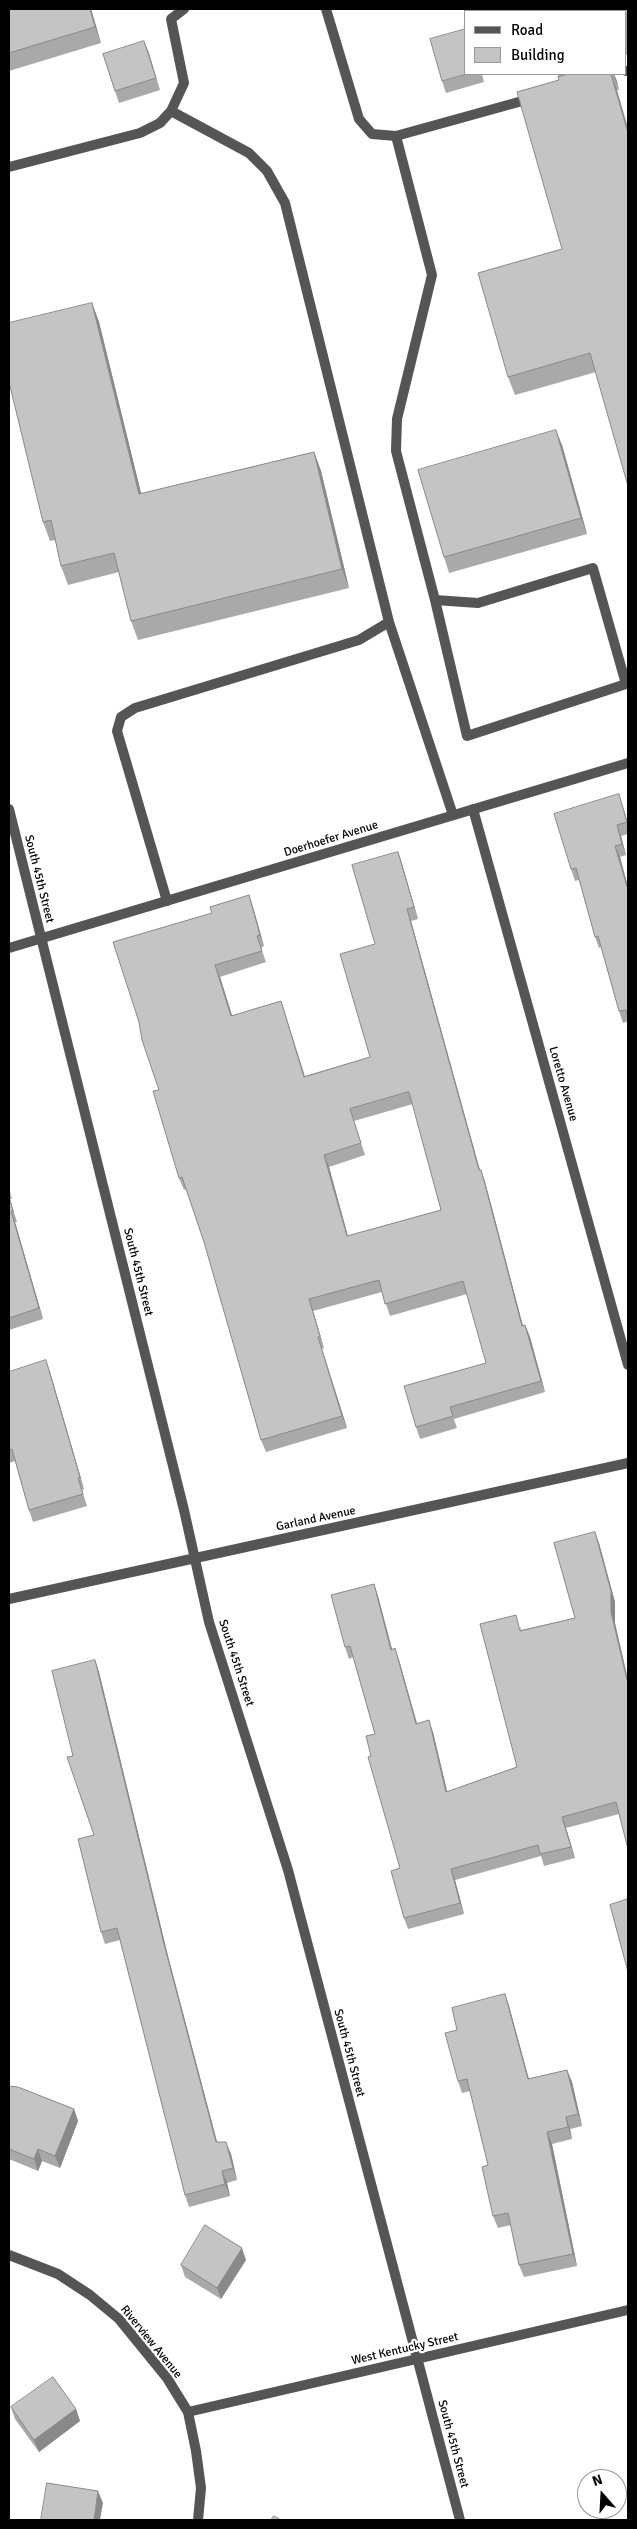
<!DOCTYPE html>
<html>
<head>
<meta charset="utf-8">
<style>
  body { margin:0 }
  #map { position:relative; width:637px; height:2529px; overflow:hidden; background:#fff; font-family:Signika,sans-serif }
  canvas { display:block }
  .frame { position:absolute; inset:0; border:10px solid #000; pointer-events:none }
  .legend { position:absolute; left:464px; top:10px; width:162px; height:65px; box-sizing:border-box; background:#fff; border:1px solid #999; margin:0; padding:6px 9px; list-style:none; font-size:15px; color:#000 }
  .legend li { display:flex; align-items:center; gap:10px; height:25px }
  .legend b { width:25px; border:1px solid #999 }
  .north { position:absolute; left:577px; top:2469px; width:50px; height:50px; box-sizing:border-box; background:#fff; border:1px solid #999; border-radius:50%; rotate:341deg; font-size:14px; font-weight:700; line-height:20px; text-align:center; color:#000 }
  .north::after { content:''; display:block; margin:auto; width:18px; height:22px; background:#000; clip-path:polygon(50% 0,100% 100%,50% 72%,0 100%) }
</style>
</head>
<body>
<div id="map">
<canvas width="637" height="2529"></canvas>
<div class="frame"></div>
<ul class="legend">
<li><b style="height:6px;background:#555"></b>Road</li>
<li><b style="height:14px;background:#c4c4c4"></b>Building</li>
</ul>
<div class="north">N</div>
</div>
<script>
const g = document.querySelector('canvas').getContext('2d');
g.lineJoin = 'round';
function trace(path, color, width, dash) {
  g.strokeStyle = color;
  g.lineWidth = width;
  g.lineCap = dash ? 'butt' : 'round';
  g.setLineDash(dash || []);
  g.stroke(path);
}
function paint(path, color) {
  g.fillStyle = color;
  g.fill(path, 'evenodd');
}
function drawText(font, color, halo, rows, align = 'center') {
  g.font = font + ' Signika,sans-serif';
  g.lineWidth = 4.5;
  g.setLineDash([]);
  g.textBaseline = 'middle';
  g.strokeStyle = halo;
  g.fillStyle = color;
  for (const [text, x, y, turn = 0] of rows) {
    g.save();
    g.translate(x, y);
    g.rotate((+turn || 0) * Math.PI / 180);
    g.textAlign = isNaN(turn) ? turn : align;
    if (halo) g.strokeText(text, 0, 0);
    g.fillText(text, 0, 0);
    g.restore();
  }
}
trace(new Path2D(`
  M326 9 359 119 372 134 396 136 533 98
  M626 71H628
  M396 136 432 275 397 419 396 451 435 600 467 736 626 684 593 568 478 603 435 600
  M9 167 140 133 160 123 171 111 184 83 171 19 184 9
  M389 622 453 815
  M167 901 117 731 121 717 135 708 359 640 389 622 285 203 267 171 249 153 171 111`), '#555', 10);
trace(new Path2D(`
  M9 809 184 1510 209 1622 288 1870 460 2520
  M473 809 628 1365
  M9 948 628 763
  M9 1599 628 1463
  M9 2255 58 2274 90 2295 119 2319 167 2378 188 2412 196 2451 201 2488 198 2520
  M188 2412 628 2310`), '#555', 10);
paint(new Path2D(`
  M9 9H91L101 43 9 71Z
  M628 9V54L626 55V11Z
  M144 41 160 90 119 103 115 91Z
  M466 74H482L484 82 446 93 442 81Z
  M558 74H614L619 90H617L596 372 515 395 508 377 562 249 559 80Z
  M92 303 99 322 141 494 314 452 321 471 349 588 138 640 131 621 119 572 68 585 61 566 55 540 50 541 43 522Z
  M562 445 587 534 449 573 444 557Z
  M619 794 628 823V834L621 836 626 855 620 857 628 887V1021L623 1023 619 1011 601 947 599 948 595 937 579 880 575 881 571 869Z
  M398 852 402 864 418 919 411 921 480 1170H481L485 1182 523 1326 525 1325 530 1337 545 1392 454 1419 457 1428 420 1439 416 1427 486 1363 467 1294 390 1316 382 1292 313 1311 324 1348 322 1349 347 1428 266 1452 261 1440 204 1242 186 1189 184 1190 179 1178 159 1090 139 1022 212 913 249 895 264 946 261 948 266 962 220 977 232 1016 281 1001 305 1076 370 1057 375 944ZM413 1104 441 1210 348 1236 329 1167 365 1155 354 1121Z
  M9 1188 12 1199H10L17 1222H15L43 1319 9 1330Z
  M9 1372H50L84 1489 82 1490 87 1506 33 1522 29 1510 15 1461 9 1463Z
  M599 1543 615 1602V1623L628 1679 619 1814 566 1828 575 1858 544 1866 541 1856 455 1880 464 1914 408 1929 404 1918 400 1868 371 1756 375 1734 353 1657 349 1659 345 1647 374 1584 378 1596 392 1649 399 1660 417 1723 433 1732 447 1792 517 1767 520 1626 521 1630 575 1618Z
  M95 1660 99 1672 168 1956 217 2142 231 2154 237 2180 227 2183 230 2196 189 2207 185 2195 120 1940 105 1944 101 1932 94 1835 73 1756Z
  M505 1994 509 2006 529 2079 567 2070 572 2082 582 2126 570 2129 572 2139 552 2144 577 2266 524 2277 519 2265 511 2225 498 2228 493 2216 488 2165 470 2091 462 2093 458 2081 457 2030Z
  M9 2086 74 2109 78 2121 60 2168 42 2161 38 2171 9 2159Z
  M246 2260 221 2299 185 2277 181 2265Z
  M11 2407 76 2409 80 2421 39 2452 15 2419Z`), '#a9a9a9');
paint(new Path2D(`
  M90 9H91L101 43 95 27Z
  M144 41 149 53 160 90 156 78Z
  M611 74 617 90 628 128V133Z
  M613 74H614L617 81 619 90Z
  M92 303 99 322 146 513 139 494Z
  M556 430 562 445 587 534 581 518Z
  M314 452 321 471 349 588 342 569Z
  M617 825 621 836 626 855 622 844Z
  M615 846 620 857 628 887V890Z
  M398 852 402 864 418 919 414 907Z
  M249 895 253 907 264 946 260 935Z
  M407 909 411 921 483 1182 479 1170Z
  M215 965 220 977 236 1028 231 1016Z
  M281 1001 285 1013 308 1089 304 1077Z
  M324 1155 329 1167 351 1248 347 1236Z
  M481 1170 485 1182 491 1204 526 1338 522 1326Z
  M11 1211 15 1222 43 1319 39 1308Z
  M309 1299 313 1311 324 1348 320 1336Z
  M525 1325 530 1337 545 1392 541 1381Z
  M318 1337 322 1349 347 1428 342 1416Z
  M46 1360 50 1372 84 1489 80 1477Z
  M595 1532 599 1543 615 1602V1623L628 1681 627 1680 611 1612Z
  M374 1584 378 1596 395 1661 391 1650Z
  M395 1648 399 1660 420 1735 416 1724Z
  M95 1660 99 1672 168 1956 220 2153 216 2142 164 1944Z
  M429 1720 433 1732 450 1803 446 1792Z
  M562 1817 566 1828 575 1858 571 1847Z
  M451 1869 455 1880 464 1914 460 1903Z
  M505 1994 509 2006 532 2091 528 2079Z
  M567 2070 572 2082 582 2126 578 2114Z
  M74 2109 78 2121 60 2168 55 2156Z
  M566 2117 570 2129 572 2139 568 2127Z
  M547 2132 552 2144 577 2266 573 2254Z
  M226 2142 231 2154 237 2180 233 2168Z
  M38 2149 42 2161 38 2171 34 2159Z
  M222 2171 227 2183 230 2196 225 2184Z
  M242 2248 246 2260 221 2299 217 2288Z
  M76 2409 80 2421 39 2452 34 2440Z
  M98 2491 103 2503 100 2520H94Z`), '#898989');
const building = new Path2D(`
  M9 9H90L95 27 9 53Z
  M515 9H628V37H626V11H516Z
  M466 29V74H467L442 81 430 39Z
  M144 41 156 78 115 91 103 54Z
  M569 74H611L628 133V486L590 353 508 377 478 273 562 249 517 92 559 80 558 77Z
  M92 303 139 494 314 452 342 569 131 621 114 553 61 566 51 520 43 522 9 382V323Z
  M556 430 581 518 444 557 418 470Z
  M619 794 627 822 617 825 622 844 615 846 628 890V1018L626 1010 619 1011 598 936 595 937 576 868 571 869 554 814Z
  M398 852 414 907 407 909 479 1170H481L487 1192 522 1326 525 1325 541 1381 450 1407 453 1416 416 1427 404 1386 486 1363 463 1281 385 1304 379 1280 309 1299 320 1336 318 1337 342 1416 261 1440 204 1242 182 1177 179 1178 153 1091 159 1090 142 1040 139 1022 113 942 212 913 210 907 249 895 260 935 257 936 262 951 215 965 231 1016 281 1001 304 1077 370 1057 340 954 375 944 352 865ZM409 1092 441 1210 347 1236 324 1155 361 1143 350 1109Z
  M9 1197 13 1211H11L39 1308 9 1318Z
  M46 1360 80 1477 78 1478 83 1494 29 1510 12 1449 9 1450V1372Z
  M595 1532 611 1591V1612L627 1680 628 1679V1849L616 1802 562 1817 571 1847 540 1854 538 1845 451 1869 460 1903 404 1918 391 1871 400 1868 368 1757 371 1756 366 1736 375 1734 350 1646 345 1647 331 1595 374 1584 391 1650 395 1648 416 1724 429 1720 446 1792 517 1767 480 1624 516 1615 520 1631 575 1618 554 1543Z
  M95 1660 164 1944 216 2142H226L233 2168 222 2171 225 2184 185 2195 117 1928 101 1932 78 1839 94 1835 67 1757 73 1756 52 1671Z
  M628 1899V1972L610 1905Z
  M505 1994 528 2079 567 2070 578 2114 566 2117 568 2127 547 2132 573 2254 519 2265 508 2213 493 2216 482 2167 488 2165 467 2079 458 2081 445 2033 457 2030 452 2008Z
  M9 2086 18 2087 74 2109 55 2156 38 2149 34 2159 9 2149Z
  M205 2225 242 2248 217 2288 181 2265Z
  M53 2377 76 2409 34 2440 11 2407Z
  M47 2483 98 2491 94 2520H41Z
  M274 2516 281 2520H271Z`);
paint(building, '#c4c4c4');
trace(building, '#898989', 1);
drawText('12px', '#000', '#fff', [
  ["Doerhoefer Avenue",331,839,-17],
  ["South 45th Street",39,879,76],
  ["Loretto Avenue",563,1084,74],
  ["South 45th Street",138,1272,76],
  ["Garland Avenue",316,1519,-12],
  ["South 45th Street",236,1663,72],
  ["South 45th Street",349,2053,75],
  ["Riverview Avenue",151,2342,51],
  ["West Kentucky Street",405,2349,-13],
  ["South 45th Street",453,2444,75]
]);
</script>
</body>
</html>
